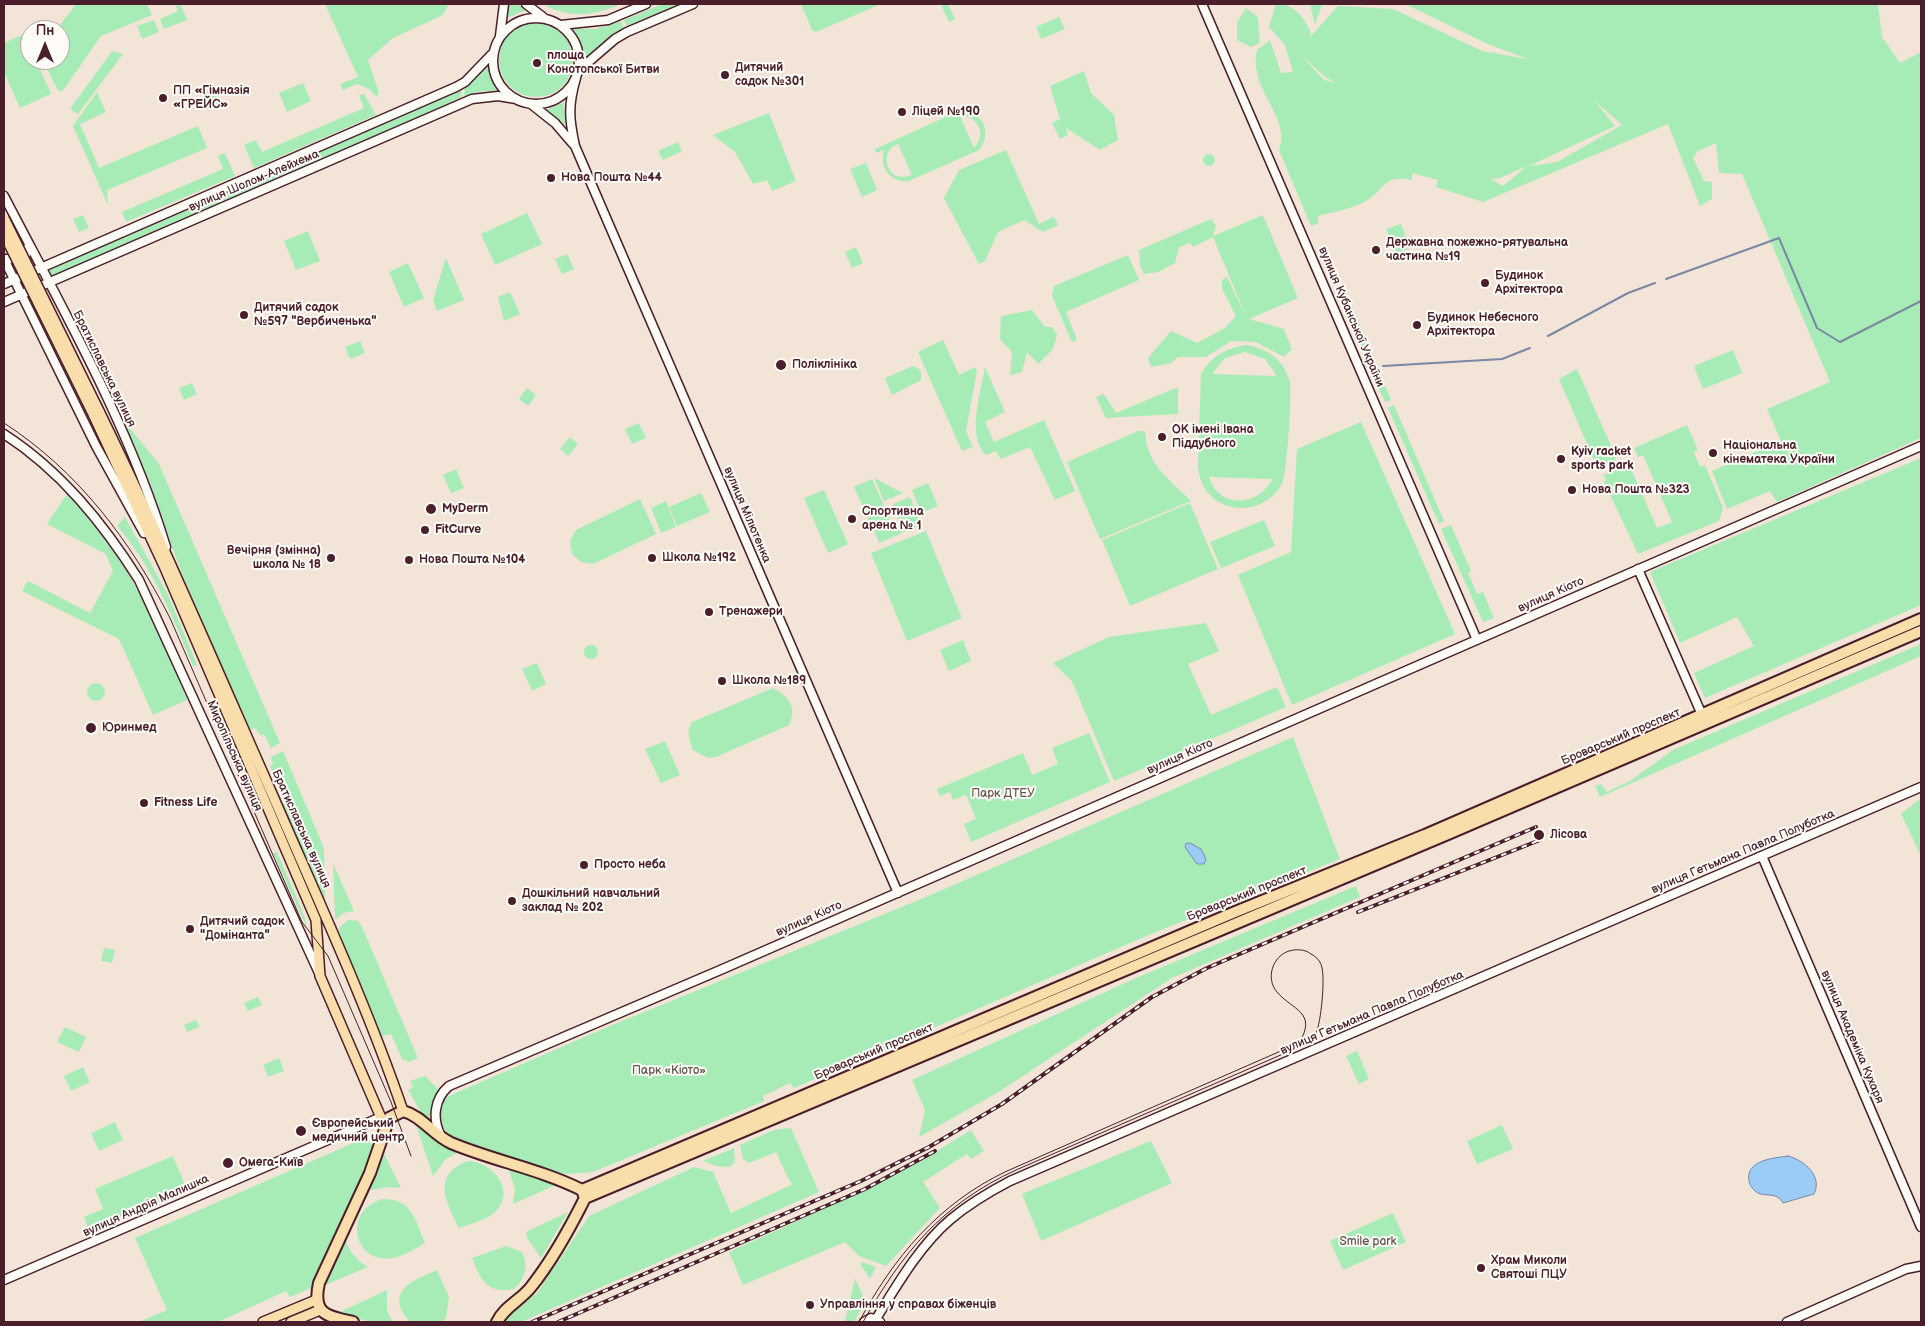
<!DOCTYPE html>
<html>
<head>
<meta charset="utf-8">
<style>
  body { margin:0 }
  #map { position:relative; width:1925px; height:1326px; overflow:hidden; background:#f3e4d8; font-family:"Balsamiq Sans",sans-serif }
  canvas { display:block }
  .frame { position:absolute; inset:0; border:5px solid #4a1f2b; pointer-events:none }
  .north { position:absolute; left:20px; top:20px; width:50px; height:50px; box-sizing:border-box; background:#fdfcf7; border:1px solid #b5a4a5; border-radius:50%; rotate:0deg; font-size:14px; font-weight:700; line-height:20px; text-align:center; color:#4a1f2b }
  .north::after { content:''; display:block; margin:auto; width:18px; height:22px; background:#4a1f2b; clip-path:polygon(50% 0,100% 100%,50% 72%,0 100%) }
</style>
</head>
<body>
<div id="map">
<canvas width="1925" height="1326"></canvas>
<div class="frame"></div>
<div class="north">Пн</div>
</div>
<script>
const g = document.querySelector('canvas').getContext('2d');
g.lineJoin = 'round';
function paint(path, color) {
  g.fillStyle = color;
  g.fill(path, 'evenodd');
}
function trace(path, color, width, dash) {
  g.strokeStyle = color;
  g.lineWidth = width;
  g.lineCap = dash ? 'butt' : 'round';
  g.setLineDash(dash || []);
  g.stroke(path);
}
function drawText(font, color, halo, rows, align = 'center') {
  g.font = font + ' "Balsamiq Sans",sans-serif';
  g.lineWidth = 4;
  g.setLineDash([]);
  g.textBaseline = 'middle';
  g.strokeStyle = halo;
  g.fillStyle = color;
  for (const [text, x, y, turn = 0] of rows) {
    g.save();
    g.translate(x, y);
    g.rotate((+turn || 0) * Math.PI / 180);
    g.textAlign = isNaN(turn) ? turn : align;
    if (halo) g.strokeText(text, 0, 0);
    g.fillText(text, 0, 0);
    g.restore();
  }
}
paint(new Path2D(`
  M76 4H147L152 15 101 36 62 92 57 89 43 60H60V30H56Z
  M175 4H180L187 20 164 29 160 19 178 11Z
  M325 4H449L443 15 393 38 368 60 379 92 377 97 369 89 357 84 343 90 340 84 358 77Z
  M508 4H518L526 10 507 18Z
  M551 4H621C595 15 573 19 546 6Z
  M662 4H683L628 28 624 20Z
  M801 4H881L816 32 812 30Z
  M941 4H948L955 19 949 22Z
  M1276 4C1295 4 1304 17 1311 33L1309 38 1338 6 1393 9 1482 51 1528 59 1490 45 1405 4H1883L1878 5 1882 37 1900 63 1921 52V438L1777 502 1770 491 1727 509 1712 471 1781 441 1767 409 1830 382 1742 174 1719 173 1716 143 1698 151 1693 158 1704 181 1712 182V199L1700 206 1668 124 1483 202 1436 187 1438 180 1412 173V180C1382 174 1385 191 1364 202 1351 209 1333 212 1318 216V223L1311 226 1279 150C1292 116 1248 91 1257 50L1270 40 1281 73 1293 72 1285 45 1269 27ZM1299 53 1325 77 1337 83 1324 80ZM1594 100 1622 125 1557 162 1529 166 1615 126ZM1527 166 1503 186 1491 179 1500 178Z
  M1310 4H1367L1322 5 1315 25Z
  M1246 8 1258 17 1260 43 1251 47 1237 40V23Z
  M1059 17 1065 29 1041 39 1036 27Z
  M154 20 159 32 142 39 137 26Z
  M621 21 624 30 602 43 584 62 583 48 573 29H595Z
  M499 60a37 37 0 1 1 74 0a37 37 0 1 1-74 0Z
  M24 34 30 47V60H36L51 94 20 108 4 72V43Z
  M112 51 123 54 78 114 70 109Z
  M488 63 489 73 498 90 478 92 464 96 465 86 478 76Z
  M1084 71 1091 93 1114 115 1118 140 1100 150 1066 128 1068 135 1060 139 1052 123 1060 119 1050 86Z
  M303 83 311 101 287 112 279 93Z
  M462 87 461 97 346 154 49 283 41 268Z
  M213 88 219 103 211 107 204 91Z
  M97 92 106 112 80 124 99 168 198 126 207 148 107 190 108 205 73 126Z
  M364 94 376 115 254 168 244 145 256 140 262 152 364 108 359 95Z
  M564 102 565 126 546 110Z
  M961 110C983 111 993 133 979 150L909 181C890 183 879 167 884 150L876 153 875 149ZM964 116C980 119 986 136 974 148L960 116ZM898 144 912 175 904 177 896 176C883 168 883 149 898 144Z
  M769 113 796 181 772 191 767 180 753 184 735 152 713 135Z
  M678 142 682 151 663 160 658 151Z
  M1006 150 1039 224 1054 217 1058 225 1043 232 1024 220 998 232 985 261 979 264 944 198 959 170Z
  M225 153 235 176 126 222 122 212 223 169 218 156Z
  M1203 160a6 6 0 1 1 12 0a6 6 0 1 1-12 0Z
  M866 163 877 190 862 197 850 169Z
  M527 213 542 244 495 265 481 234Z
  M83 215 89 228 79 232 73 219Z
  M1263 215 1298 298 1249 319 1284 329 1292 349 1284 357 1256 342 1231 341 1206 357H1178L1171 363 1151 367 1148 358 1171 331 1197 343 1225 328 1236 316 1222 289V280L1227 277 1247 319 1213 237 1193 247 1190 243 1179 247 1175 263 1158 272 1144 274 1140 265 1139 250 1211 219 1216 226 1213 236Z
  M1401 224 1410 248 1396 253 1386 229Z
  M308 231 320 261 296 270 284 241Z
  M856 247 863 263 852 268 845 252Z
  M567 254 574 269 562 274 555 259Z
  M1128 255 1139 280 1066 312 1077 340 1072 342 1052 296 1054 286Z
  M446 258 464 300 437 311 433 300Z
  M408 263 424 298 404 307 389 272Z
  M510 292 520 314 504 321 498 297Z
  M1352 305 1373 357 1367 359 1345 309Z
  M1032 310 1045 327H1052L1057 335 1053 349 1038 364 1027 352 1022 372 1010 375 1012 352 1000 339 1001 316Z
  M943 340 959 375 975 367 977 371 966 431 973 447 962 451 918 352Z
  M360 341 365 353 350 359 345 347Z
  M1247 345C1262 348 1276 354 1284 368 1286 372 1289 378 1290 382 1292 395 1287 474 1282 484 1267 511 1229 517 1208 493 1201 485 1199 475 1198 465L1201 374C1212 356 1225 348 1247 345ZM1245 352 1265 359 1277 376 1212 374 1225 358ZM1209 477 1272 479V480C1257 507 1219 509 1209 477Z
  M1733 350 1742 373 1703 389 1694 366Z
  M1376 363 1391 400 1385 402 1369 365Z
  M913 366 921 370V380L892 395 885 378Z
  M985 367 1005 412 985 422 994 442 1044 420 1075 491 1055 500 1030 447 1001 459 996 451 986 455C966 437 981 391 985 367Z
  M1577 369 1616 457 1615 461 1600 467 1596 465 1559 379Z
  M192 383 197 394 184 400 179 388Z
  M1178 387V414L1106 418 1096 397 1104 394 1116 413Z
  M527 388 536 395 528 406 519 399Z
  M1394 405 1444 521 1439 524 1388 408Z
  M115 410 159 464 280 743 271 748 264 734 261 736 255 728 250 730 181 571 146 475Z
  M1361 422 1455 634 1292 705 1238 575 1291 552 1297 449Z
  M639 423 646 438 632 444 625 429Z
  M1687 425 1698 450 1694 452 1700 467 1705 465 1723 508 1719 521 1638 554 1604 482 1606 480 1603 475 1629 464 1657 528 1672 522 1643 455 1638 457 1634 448Z
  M1138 431H1145C1147 465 1168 478 1191 501L1100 539 1067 462Z
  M570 437 578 444 568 456 560 449Z
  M1921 458V605L1705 698 1694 673 1754 646 1737 617 1680 643 1650 572Z
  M456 469 464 488 451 493 443 475Z
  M874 478 903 493 884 501Z
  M872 479 890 519 872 527 854 487Z
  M928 483 938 506 921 513 912 490Z
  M824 490 848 544 828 553 804 498Z
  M701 493 710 512 677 526 669 507Z
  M67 494C123 551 160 625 187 700L153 715 119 639 22 591 28 581 90 613 113 571 106 554 47 524Z
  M910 497 921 525 904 532 893 504Z
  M640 499 656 534 593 564 581 562 572 554 570 541 576 530Z
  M666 501 676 527 661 533 651 508Z
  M1190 503 1218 569 1130 606 1102 540Z
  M125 517 168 595 197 665 193 666C173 617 152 566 117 526Z
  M1264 520 1275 546 1221 568 1210 542Z
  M897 521 902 533 879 543 874 530Z
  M1451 525 1471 571 1468 573 1477 594 1483 592 1494 618 1483 622 1441 529Z
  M926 531 962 618 907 641 871 553Z
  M1206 623 1219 651 1188 664 1211 715 1277 687 1286 707 1114 781 1072 681 1053 663 1109 637Z
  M963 640 971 661 949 671 940 650Z
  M1921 644V656L1600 797 1595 786 1601 784 1607 792 1630 781 1673 750Z
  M584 652a7 7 0 1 1 14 0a7 7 0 1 1-14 0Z
  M537 663 546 684 532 691 522 669Z
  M87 692a9 9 0 1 1 18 0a9 9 0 1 1-18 0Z
  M773 688C788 696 798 707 789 725L716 757 708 758 693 750C689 740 686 731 692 722Z
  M1089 733 1110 782 971 842 964 824 976 819 966 795 953 800 950 792 940 796 937 789 1023 753 1032 775 1058 764 1052 748Z
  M1293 737 1340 859 1151 934 794 1088 790 1083 763 1096 764 1101 593 1172 565 1174 458 1141C442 1132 429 1109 449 1096L605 1028 926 897ZM1201 849 1204 864H1197L1190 850Z
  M665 741 680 775 661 783 645 749Z
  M283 751 324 848 325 900 282 804 286 802 270 766 273 764 271 757Z
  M1921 798V856L1901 814Z
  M277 852 304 915 307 928 273 853Z
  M333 863 354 911 343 913 335 920Z
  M1356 886 1360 897 1172 978 997 1093 919 1137 925 1110 912 1080 1136 978Z
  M348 920 358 921 362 927 418 1058 409 1062 402 1059 391 1034 382 1036 340 939 339 928Z
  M104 948 115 950 112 963 101 961Z
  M258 997 262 1005 248 1011 244 1003Z
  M196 1020 199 1027 187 1032 184 1025Z
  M65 1027 86 1037 79 1052 57 1042Z
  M1357 1051 1369 1079 1359 1084 1346 1056Z
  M279 1058 284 1071 268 1077 263 1065Z
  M83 1067 90 1082 71 1091 64 1076Z
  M425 1076 438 1089 430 1109 431 1123 420 1111 408 1090 413 1088 410 1081Z
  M115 1122 123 1140 99 1151 91 1133Z
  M415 1122 441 1144 457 1150 458 1152 445 1160 433 1176Z
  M1502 1125 1513 1149 1477 1164 1467 1141Z
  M791 1128 819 1192 521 1322H504L509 1315 537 1293 589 1216 694 1167 713 1172 731 1213 793 1184 790 1182 776 1152 749 1163 743 1159 740 1145 774 1130Z
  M971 1130 984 1151 971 1159 967 1154 923 1182 940 1208 886 1266 859 1256 845 1242 743 1285 729 1252 874 1186 919 1162Z
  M365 1138 374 1147V1155L315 1282 311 1288 290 1297 286 1291 218 1322H139L167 1310 135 1238Z
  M1151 1141 1172 1183 1041 1241 1022 1194Z
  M734 1148 735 1162 729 1167 716 1166 703 1161Z
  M384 1154 401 1188 388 1187 372 1190 369 1187Z
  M173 1156 187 1190 89 1230 84 1217 103 1209 95 1189Z
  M468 1161C493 1162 517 1191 495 1212 487 1220 470 1224 459 1228 446 1202 431 1175 468 1161Z
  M512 1167 560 1183 513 1204 515 1189 509 1170Z
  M383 1199C413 1199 415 1220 425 1243 416 1248 404 1256 393 1258 354 1265 341 1210 383 1199Z
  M568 1212 541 1258 527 1238 526 1232Z
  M1393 1213 1406 1242 1343 1270 1330 1241Z
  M342 1241H346C351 1253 357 1261 368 1267L323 1286 322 1284Z
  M506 1246 522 1252C529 1267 525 1279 514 1289 487 1294 481 1281 472 1258Z
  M862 1262 876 1267 870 1279 860 1264Z
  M437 1270 449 1297 446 1318 441 1322H410C383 1292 413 1280 437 1270Z
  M855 1278 865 1301 854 1322H845Z
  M387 1290V1311L393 1322H373L336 1314Z`), '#a7ecb7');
const water = new Path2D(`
  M1190 843 1201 849 1206 859 1204 864H1197L1185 847 1186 844Z
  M1788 1156C1804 1160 1823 1176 1814 1194L1783 1203C1777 1192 1768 1197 1758 1193 1754 1191 1750 1186 1749 1181 1745 1160 1774 1158 1788 1156Z`);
paint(water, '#9accf7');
trace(water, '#7a87a5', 1);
trace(new Path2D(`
  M1666 279 1779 238 1817 328 1840 342 1921 301
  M1548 336 1628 293 1655 283
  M1383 366 1502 359 1530 348`), '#7a87a5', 2);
const secondary = new Path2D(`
  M526 4 543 17
  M1202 4 1477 640
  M493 61a43 43 0 1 1 86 0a43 43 0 1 1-86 0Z
  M561 25 608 20 646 4
  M500 36 504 4
  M578 71 615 39 627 32 693 4
  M576 78C568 105 569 119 575 146L898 893
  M531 104 555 123 573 144
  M4 196C62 308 129 425 166 547
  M29 244 26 255 14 259H4L96 446 144 533
  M4 284 456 87 465 82 494 52
  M4 302 472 99 498 96 516 99
  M4 434C61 471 103 523 139 580L319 973
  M1638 569 1702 715
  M1762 856 1921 1227
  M441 1136C432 1119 434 1099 449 1086L725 968 1921 446
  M4 1280 381 1117
  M876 1319C897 1285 920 1245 951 1219 969 1204 989 1192 1010 1181L1921 787
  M864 1322 871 1318 880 1322
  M1787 1322 1906 1269 1921 1266`);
const primary = new Path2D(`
  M99 411C161 538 216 667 273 796 318 900 366 1003 403 1111
  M93 414 164 566 316 920 320 976 385 1127
  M263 1322 316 1300
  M291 1322 320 1310`);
const highway = new Path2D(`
  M582 1190 1235 912 1425 835 1921 619
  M585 1198 1448 834 1921 631
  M353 1322C326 1316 312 1314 319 1283L370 1173 389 1118 403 1111C422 1116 433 1135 451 1143 494 1161 540 1169 582 1190L585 1198C571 1226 551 1262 531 1287 521 1300 504 1307 497 1322`);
trace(secondary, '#4a1f2b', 11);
trace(primary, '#4a1f2b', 12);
trace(highway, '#4a1f2b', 14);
trace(secondary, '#fdfcf7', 8);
trace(primary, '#f9deab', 9);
trace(highway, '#f9deab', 10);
trace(new Path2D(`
  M4 423C78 471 130 540 170 618L302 922 328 956 391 1102 411 1156
  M859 1322C893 1258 939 1203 1007 1171L1299 1043C1318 1012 1292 1010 1277 992 1265 978 1273 956 1289 951 1296 949 1305 949 1311 954 1317 957 1321 962 1322 968 1325 980 1321 1023 1316 1033 1314 1038 1310 1041 1306 1044L1016 1170C942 1204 902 1253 863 1322`), '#4a1f2b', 1);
const rail = new Path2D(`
  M1358 912 1540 840
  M532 1322 861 1181 929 1147 1002 1104 1152 997 1207 968 1536 827
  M558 1322 865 1189 935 1151`);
trace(rail, '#4a1f2b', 4);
trace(rail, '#fdfcf7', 2, [5.5]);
const primaryBridge = new Path2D(`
  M4 218 99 411
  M4 234 93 414`);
trace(primaryBridge, '#4a1f2b', 12, []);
trace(primaryBridge, '#f9deab', 9);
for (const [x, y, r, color] of [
  [537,63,5,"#4a1f2b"],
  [725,75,5,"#4a1f2b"],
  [163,98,5,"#4a1f2b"],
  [902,112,5,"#4a1f2b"],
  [551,178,5,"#4a1f2b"],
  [1376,250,5,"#4a1f2b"],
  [1485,283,5,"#4a1f2b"],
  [244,315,5,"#4a1f2b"],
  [1417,325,5,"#4a1f2b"],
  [781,365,6,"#4a1f2b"],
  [1162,437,5,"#4a1f2b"],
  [1713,453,5,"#4a1f2b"],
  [1561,459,5,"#4a1f2b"],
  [1572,490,5,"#4a1f2b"],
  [431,509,6,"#4a1f2b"],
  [852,519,5,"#4a1f2b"],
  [425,530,5,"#4a1f2b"],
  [331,558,5,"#4a1f2b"],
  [652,558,5,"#4a1f2b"],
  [409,560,5,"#4a1f2b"],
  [709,612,5,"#4a1f2b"],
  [722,681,5,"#4a1f2b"],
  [91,728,6,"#4a1f2b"],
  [144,803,5,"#4a1f2b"],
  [1539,835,6,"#4a1f2b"],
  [584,865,5,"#4a1f2b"],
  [512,901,5,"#4a1f2b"],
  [190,929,5,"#4a1f2b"],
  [301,1131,6,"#4a1f2b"],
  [228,1163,6,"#4a1f2b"],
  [1481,1268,5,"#4a1f2b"],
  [810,1305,5,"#4a1f2b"]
]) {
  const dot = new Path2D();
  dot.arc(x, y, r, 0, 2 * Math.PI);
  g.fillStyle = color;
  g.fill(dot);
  trace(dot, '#fdfcf7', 2);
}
drawText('bold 12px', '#4a1f2b', '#fdfcf7', [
  ["площа",547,56],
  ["Конотопської Битви",547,70],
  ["Дитячий",735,68],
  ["садок №301",735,82],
  ["ПП «Гімназія",173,91],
  ["«ГРЕЙС»",173,105],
  ["Ліцей №190",912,112],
  ["Нова Пошта №44",561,178],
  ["Державна пожежно-рятувальна",1386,243],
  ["частина №19",1386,257],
  ["Будинок",1495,276],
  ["Архітектора",1495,290],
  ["Дитячий садок",254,308],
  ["№597 \"Вербиченька\"",254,322],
  ["Будинок Небесного",1427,318],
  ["Архітектора",1427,332],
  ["Поліклініка",792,365],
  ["ОК імені Івана",1172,430],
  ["Піддубного",1172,444],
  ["Національна",1723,446],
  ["кінематека України",1723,460],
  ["Kyiv racket",1571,452],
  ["sports park",1571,466],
  ["Нова Пошта №323",1582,490],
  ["MyDerm",442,509],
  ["Спортивна",862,512],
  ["арена № 1",862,526],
  ["FitCurve",435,530],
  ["Вечірня (змінна)",321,551,"right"],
  ["школа № 18",321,565,"right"],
  ["Школа №192",662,558],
  ["Нова Пошта №104",419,560],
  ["Тренажери",719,612],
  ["Школа №189",732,681],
  ["Юринмед",102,728],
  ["Fitness Life",154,803],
  ["Лісова",1550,835],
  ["Просто неба",594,865],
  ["Дошкільний навчальний",522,894],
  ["заклад № 202",522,908],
  ["Дитячий садок",200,922],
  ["\"Домінанта\"",200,936],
  ["Європейський",312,1124],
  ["медичний центр",312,1138],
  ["Омега-Київ",239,1163],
  ["Храм Миколи",1491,1261],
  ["Святоші ПЦУ",1491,1275],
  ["Управління у справах біженців",820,1305]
], 'left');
drawText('12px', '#4a1f2b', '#fdfcf7', [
  ["вулиця Шолом-Алейхема",254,181,-23],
  ["вулиця Кубанської України",1351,317,67],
  ["Братиславська вулиця",104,369,64],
  ["вулиця Мілютенка",747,515,67],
  ["вулиця Кіото",1551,595,-24],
  ["Броварський проспект",1621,737,-23],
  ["Миропільська вулиця",234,756,66],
  ["вулиця Кіото",1180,757,-24],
  ["Братиславська вулиця",301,829,66],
  ["вулиця Гетьмана Павла Полуботка",1743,852,-23],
  ["Броварський проспект",1247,894,-22],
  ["вулиця Кіото",809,919,-24],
  ["вулиця Гетьмана Павла Полуботка",1372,1013,-23],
  ["вулиця Академіка Кухаря",1852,1037,67],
  ["Броварський проспект",874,1052,-23],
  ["вулиця Андрія Малишка",146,1206,-24]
]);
drawText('12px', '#61524e', '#fdfcf7', [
  ["Парк ДТЕУ",1003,794],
  ["Парк «Кіото»",669,1071],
  ["Smile park",1368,1242]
]);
</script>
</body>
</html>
